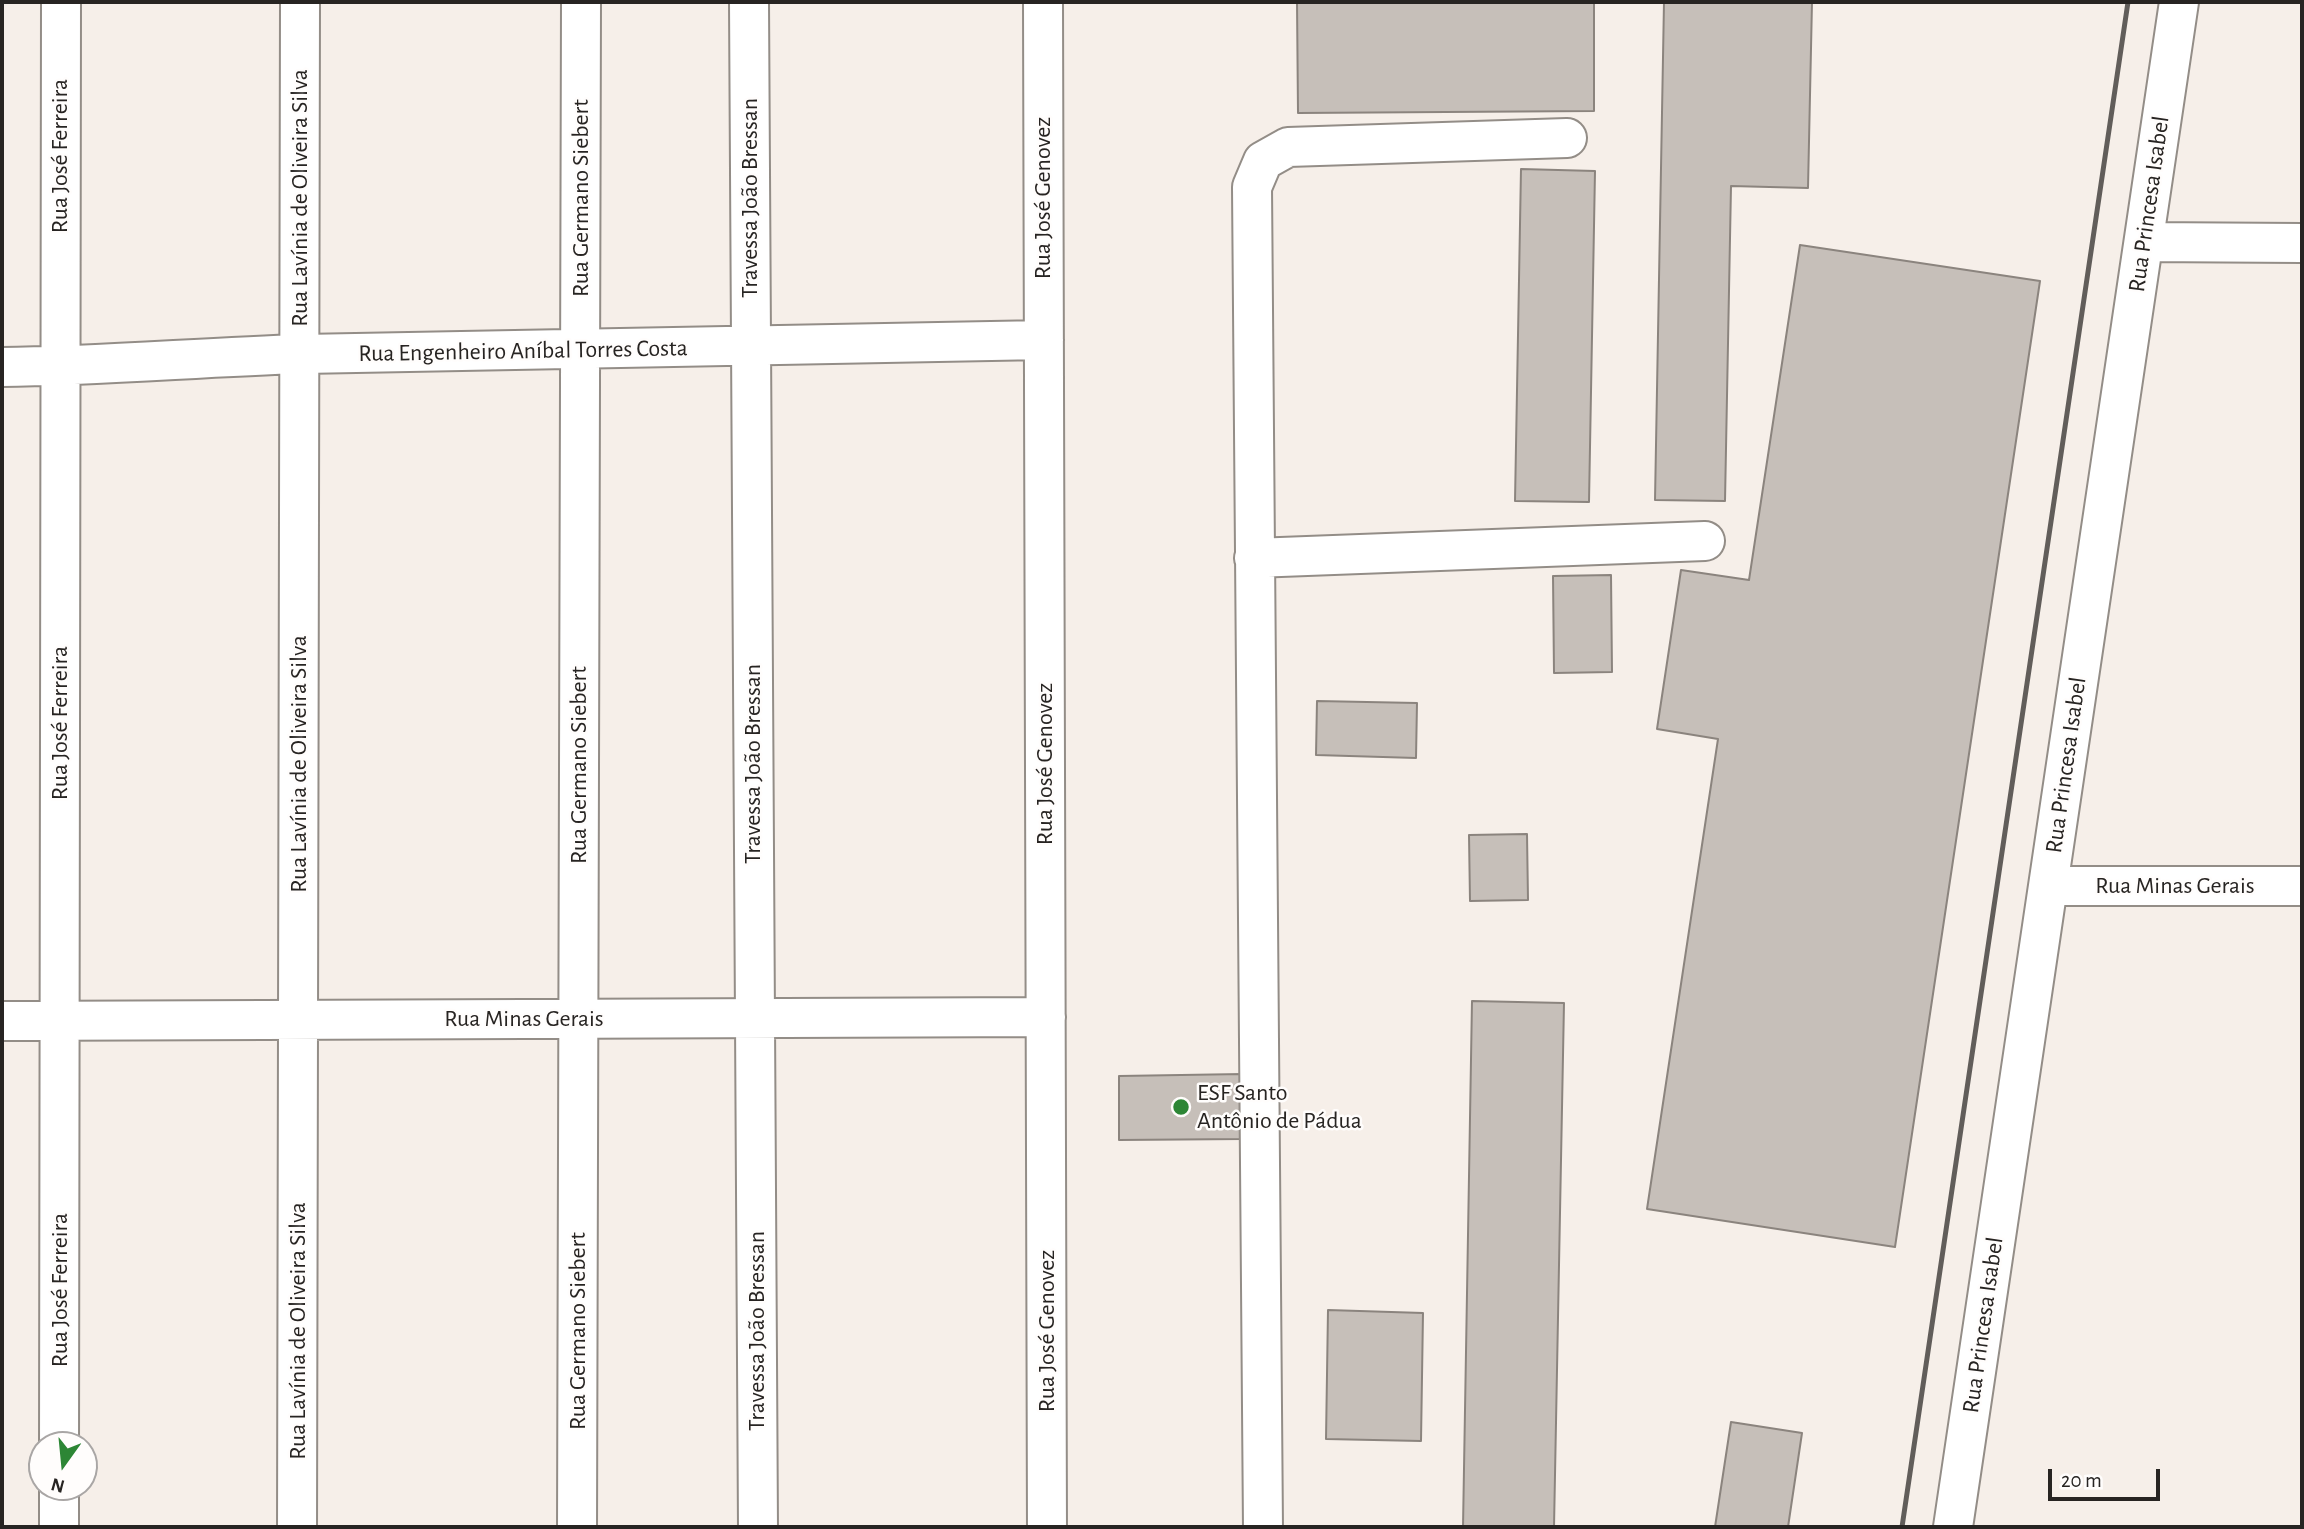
<!DOCTYPE html>
<html>
<head>
<meta charset="utf-8">
<style>
  body { margin:0 }
  #map { position:relative; width:2304px; height:1529px; overflow:hidden; background:#f6efe9; font-family:"Alegreya Sans",sans-serif }
  canvas { display:block }
  .frame { position:absolute; inset:0; border:4px solid #272422; pointer-events:none }
  .north { position:absolute; left:28px; top:1431px; width:70px; height:70px; box-sizing:border-box; background:#fffdfc; border:2px solid #a9a6a5; border-radius:50%; rotate:195deg; font-size:19px; font-weight:700; line-height:28px; text-align:center; color:#272422 }
  .north::after { content:''; display:block; margin:auto; width:24px; height:32px; background:#2d8635; clip-path:polygon(50% 0,100% 100%,50% 72%,0 100%) }
  .scale { position:absolute; left:2048px; top:1469px; width:112px; height:32px; box-sizing:border-box; border:4px solid #272422; border-top:0; padding-left:9px; font-size:21px; line-height:24px; white-space:nowrap; color:#272422; -webkit-text-stroke:5px #fffdfc; paint-order:stroke }
</style>
</head>
<body>
<div id="map">
<canvas width="2304" height="1529"></canvas>
<div class="frame"></div>
<div class="north">N</div>
<div class="scale">20 m</div>
</div>
<script>
const g = document.querySelector('canvas').getContext('2d');
g.lineJoin = 'round';
function paint(path, color) {
  g.fillStyle = color;
  g.fill(path, 'evenodd');
}
function trace(path, color, width, dash) {
  g.strokeStyle = color;
  g.lineWidth = width;
  g.lineCap = dash ? 'butt' : 'round';
  g.setLineDash(dash || []);
  g.stroke(path);
}
function drawText(font, color, halo, rows, align = 'center') {
  g.font = font + ' "Alegreya Sans",sans-serif';
  g.lineWidth = 5;
  g.setLineDash([]);
  g.textBaseline = 'middle';
  g.strokeStyle = halo;
  g.fillStyle = color;
  for (const [text, x, y, turn = 0] of rows) {
    g.save();
    g.translate(x, y);
    g.rotate((+turn || 0) * Math.PI / 180);
    g.textAlign = isNaN(turn) ? turn : align;
    if (halo) g.strokeText(text, 0, 0);
    g.fillText(text, 0, 0);
    g.restore();
  }
}
const building = new Path2D(`
  M1297 2H1594V111L1298 113Z
  M1664 2H1812L1808 188 1731 186 1725 501 1655 500Z
  M1521 169 1595 171 1589 502 1515 501Z
  M1800 245 2040 281 1895 1247 1647 1209 1718 739 1657 729 1681 570 1749 580Z
  M1611 575 1612 672 1554 673 1553 576Z
  M1317 701 1417 703 1416 758 1316 755Z
  M1527 834 1528 900 1470 901 1469 835Z
  M1472 1001 1564 1003 1554 1527H1463Z
  M1243 1074V1139L1119 1140V1076Z
  M1328 1310 1423 1313 1421 1441 1326 1439Z
  M1731 1422 1802 1433 1788 1527H1715Z`);
paint(building, '#c6bfb9');
trace(building, '#8b847e', 2);
const minor = new Path2D(`
  M749 2 758 1527
  M1043 2 1047 1527
  M2144 242 2302 243
  M2 367C102 366 203 357 303 354 550 347 797 347 1044 340
  M1254 558 1705 541
  M2048 886H2302
  M2 1021 1046 1017
  M59 1445 61 2
  M59 1527V1487
  M297 1527 300 2
  M577 1527 581 2
  M1263 1527 1252 187 1263 161 1288 147 1567 138
  M1953 1527 2179 2`);
trace(minor, '#938d87', 42);
trace(minor, '#fff', 38);
trace(new Path2D(`
  M1902 1527 2128 2`), '#615d5a', 5);
for (const [x, y, r, color] of [
  [1181,1107,9,"#2d8635"]
]) {
  const dot = new Path2D();
  dot.arc(x, y, r, 0, 2 * Math.PI);
  g.fillStyle = color;
  g.fill(dot);
  trace(dot, '#fffdfc', 2.5);
}
drawText('24px', '#272422', '#fffdfc', [
  ["Rua José Ferreira",60,156,-90],
  ["Rua Lavínia de Oliveira Silva",300,198,-90],
  ["Rua Germano Siebert",581,198,-90],
  ["Travessa João Bressan",750,198,-90],
  ["Rua José Genovez",1043,198,-90],
  ["Rua Princesa Isabel",2149,204,-82],
  ["Rua Engenheiro Aníbal Torres Costa",523,351,-1],
  ["Rua José Ferreira",60,723,-90],
  ["Rua Lavínia de Oliveira Silva",299,764,-90],
  ["Travessa João Bressan",753,764,-90],
  ["Rua José Genovez",1045,764,-90],
  ["Rua Germano Siebert",579,765,-90],
  ["Rua Princesa Isabel",2066,765,-82],
  ["Rua Minas Gerais",2175,886],
  ["Rua Minas Gerais",524,1019],
  ["Rua José Ferreira",60,1290,-90],
  ["Rua Princesa Isabel",1983,1325,-82],
  ["Rua Lavínia de Oliveira Silva",298,1331,-90],
  ["Rua Germano Siebert",578,1331,-90],
  ["Travessa João Bressan",757,1331,-90],
  ["Rua José Genovez",1047,1331,-90]
]);
drawText('24px', '#272422', '#fffdfc', [
  ["ESF Santo",1197,1093],
  ["Antônio de Pádua",1197,1121]
], 'left');
</script>
</body>
</html>
